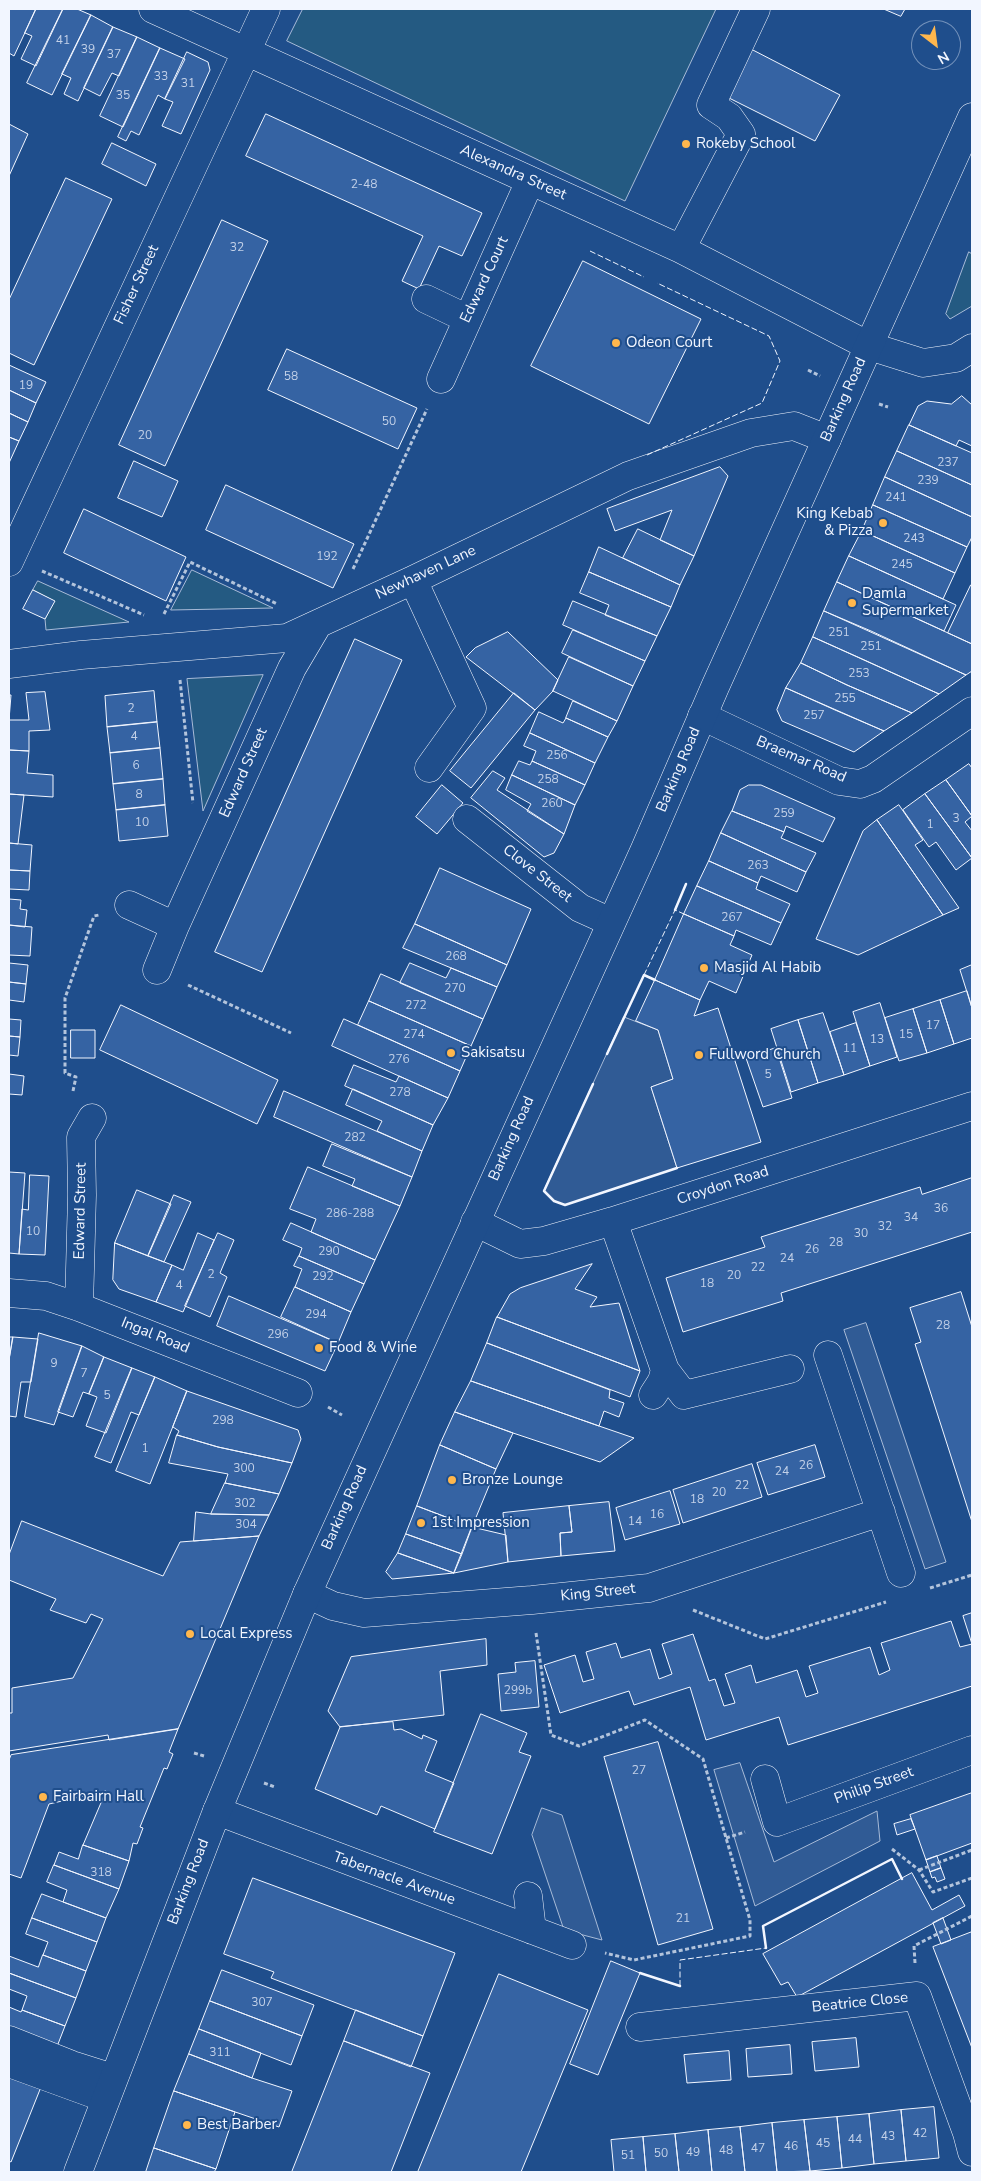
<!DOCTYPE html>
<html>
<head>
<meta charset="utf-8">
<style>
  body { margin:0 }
  #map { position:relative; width:981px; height:2181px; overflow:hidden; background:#1f4e8c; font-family:"Nunito Sans",sans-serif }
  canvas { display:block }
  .frame { position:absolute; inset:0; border:10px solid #f2f6ff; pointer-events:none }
  .north { position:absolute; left:911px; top:20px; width:50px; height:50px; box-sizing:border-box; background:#1f4e8c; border:1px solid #7391ba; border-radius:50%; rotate:150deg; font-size:14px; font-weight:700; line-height:20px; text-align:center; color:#f2f6ff }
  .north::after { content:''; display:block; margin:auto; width:18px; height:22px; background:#ffb74d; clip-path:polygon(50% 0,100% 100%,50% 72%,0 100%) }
</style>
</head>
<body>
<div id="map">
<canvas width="981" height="2181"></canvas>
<div class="frame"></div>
<div class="north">N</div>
</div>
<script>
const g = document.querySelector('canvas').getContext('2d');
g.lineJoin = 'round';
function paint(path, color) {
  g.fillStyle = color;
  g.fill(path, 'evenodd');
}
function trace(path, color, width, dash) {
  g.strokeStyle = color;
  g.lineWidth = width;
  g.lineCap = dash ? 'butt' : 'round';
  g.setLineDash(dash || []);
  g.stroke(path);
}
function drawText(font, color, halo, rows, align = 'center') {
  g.font = font + ' "Nunito Sans",sans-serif';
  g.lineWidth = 4;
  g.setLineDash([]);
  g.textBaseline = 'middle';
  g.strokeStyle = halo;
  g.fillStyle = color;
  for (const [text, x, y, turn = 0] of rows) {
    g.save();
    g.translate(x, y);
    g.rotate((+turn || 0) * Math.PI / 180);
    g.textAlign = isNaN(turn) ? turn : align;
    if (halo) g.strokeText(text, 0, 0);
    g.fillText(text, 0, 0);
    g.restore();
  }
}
const green = new Path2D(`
  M303 9H716L625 201 287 41Z
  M969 252 972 254V306L950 319 946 314Z
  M192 570 273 608 171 610Z
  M38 581 129 622 46 630 45 619 54 601 33 590Z
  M263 675 203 811 187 679Z`);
paint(green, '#245a82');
trace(green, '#a8bbd7', 1);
const parking = new Path2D(`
  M624 1017 658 1030 673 1079 651 1087 677 1168 565 1205 554 1201 544 1191Z
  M866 1323 946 1562 925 1569 844 1330Z
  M740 1763 774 1862 877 1811 880 1841 755 1906 714 1770Z
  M542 1808 562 1815 602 1940 564 1930 532 1835Z`);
paint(parking, '#305b95');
trace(parking, '#a8bbd7', 1);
const building = new Path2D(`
  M9 9H36L14 56 9 53Z
  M36 9H63L36 66 21 59 32 36 25 33Z
  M63 9H77L91 15 52 95 27 83Z
  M884 9H905L901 16Z
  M91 15 113 27 78 101 64 94 71 78 62 74Z
  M113 27 137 37 119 76 112 73 100 96 84 88Z
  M137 37 160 48 123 127 100 116Z
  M160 48 185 59 165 99 158 95 139 135 131 131 126 141 118 137Z
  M749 48 840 95 815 141 725 96Z
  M187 52 208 62 210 70 181 134 162 126 173 102 165 99Z
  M266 114 482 213 462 256 439 246 419 289 402 281 423 236 246 156Z
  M9 124 28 134 9 176Z
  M112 143 156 164 146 186 102 164Z
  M66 178 112 199 34 365 9 353V300Z
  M222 220 268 241 165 466 119 445Z
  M583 261 701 319 649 424 531 366Z
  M287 349 417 408 398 449 268 390Z
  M9 365 46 382 36 403 9 390Z
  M9 390 36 403 28 422 9 413Z
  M962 396 972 405V446L959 440 956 446 909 425 918 406 927 401 951 404Z
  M9 413 28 422 19 441 9 437Z
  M909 425 972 453V485L897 451Z
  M9 437 19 441 9 463Z
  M897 451 972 485V517L885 477Z
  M134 461 178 481 162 517 118 498Z
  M720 467 728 476 694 556 660 540 672 510 615 531 607 509Z
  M885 477 972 517V537L967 547 873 505Z
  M226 485 354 544 333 588 206 530Z
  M873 505 967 547 955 573 862 531Z
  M84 509 186 557 166 601 64 553Z
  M638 529 694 556 680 585 623 558Z
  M862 531 955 573 943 599 849 556Z
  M599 547 680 585 671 607 589 572Z
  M849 556 956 605 944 631 837 582Z
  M589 572 671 607 657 636 605 615 609 605 580 593Z
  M837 582 972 644V671L966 675 824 611Z
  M971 585H972V644L948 633Z
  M33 590 55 601 45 619 23 609Z
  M573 601 657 636 645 661 563 625Z
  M824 611 871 631 966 675 939 694 813 637Z
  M573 630 645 661 633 686 562 653Z
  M508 632 558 680 553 691 535 710 466 657 475 648Z
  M813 637 860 658 939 694 912 713 847 685 801 663Z
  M355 639 402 660 262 972 215 952Z
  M569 657 633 686 617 721 553 691Z
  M801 663 847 685 912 713 884 731 786 688Z
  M786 688 835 710 884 731 854 752 782 721 777 710Z
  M154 691 157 722 107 727 105 696Z
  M45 692 50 730 29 731V751L9 750V695H11L9 720H29L26 693Z
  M514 693 535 710 471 788 450 771Z
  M573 701 617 721 608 737 566 718Z
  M539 712 563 723 566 718 608 737 595 763 530 733Z
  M157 722 160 748 110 753 107 727Z
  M530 733 595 763 585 785 532 761 536 751 524 746Z
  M160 748 163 779 113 784 110 753Z
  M9 750 29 751 27 773 53 775V797L9 794Z
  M519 761 530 765 532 761 585 785 575 805 512 775Z
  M969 764 972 768V816L946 780Z
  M493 771 505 778 497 790 564 834 554 853 544 857 471 798Z
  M512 775 575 805 564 834 527 811 531 804 506 790Z
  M163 779 165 805 116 810 113 784Z
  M946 780 972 816 965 822 972 831V858L925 794Z
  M442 785 463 803 437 834 416 817Z
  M749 785H761L835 818 823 842 786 826 784 832 732 811 740 790Z
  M9 794 24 795 18 844 9 843Z
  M925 794 972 858 956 870 936 842 929 847 903 810Z
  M165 805 168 836 119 841 116 810Z
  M899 805 923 840 915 845 959 908 943 915 877 820Z
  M732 811 784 832 781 838 816 853 806 872 721 833Z
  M877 820 943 915 858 955 816 939 863 831Z
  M721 833 806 872 797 892 761 876 758 883 709 861Z
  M9 843 32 845 30 871 9 870Z
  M709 861 758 883 756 889 790 904 781 923 697 886Z
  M440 868 531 909 507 965 415 924Z
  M9 870 30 871 29 890 9 889Z
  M697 886 781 923 771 945 736 930 734 936 684 914Z
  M9 899 21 900 20 909 27 910 25 927 9 925Z
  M684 914 734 936 730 945 752 955 736 993 709 981 700 1000 655 980Z
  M415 924 507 965 497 987 403 948Z
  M9 925 32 927 30 956 9 955Z
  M9 963 28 965 26 984 9 982Z
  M410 963 446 978 451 968 497 987 483 1019 400 983Z
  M972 965V1008L960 970Z
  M381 974 483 1019 471 1046 369 1001Z
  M655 980 700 1000 694 1016 718 1008 761 1142 677 1168 651 1087 673 1079 658 1030 636 1021Z
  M9 982 26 984 24 1002 9 1000Z
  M967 991 972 1008V1038L954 1044 940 1000Z
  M940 1000 954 1044 927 1053 913 1009Z
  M369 1001 471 1046 460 1071 358 1025Z
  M880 1003 897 1057 870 1066 853 1012Z
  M121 1005 278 1080 257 1124 100 1050Z
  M913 1009 927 1053 899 1061 885 1018Z
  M823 1013 844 1075 818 1083 798 1020Z
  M9 1019 21 1020 20 1037 9 1036Z
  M344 1019 460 1071 448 1098 332 1046Z
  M798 1020 818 1083 791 1092 771 1029Z
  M856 1023 870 1066 844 1075 830 1032Z
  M71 1030H95V1058H71Z
  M9 1036 20 1037 18 1056 9 1055Z
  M776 1048 792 1098 763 1107 746 1058Z
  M354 1065 396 1082 399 1076 448 1098 433 1125 345 1086Z
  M9 1074 24 1076 22 1095 9 1094Z
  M353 1089 433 1125 422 1151 377 1131 382 1121 346 1105Z
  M284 1091 422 1151 412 1177 274 1117Z
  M332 1144 412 1177 400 1206 352 1186 355 1179 323 1166Z
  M308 1167 400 1206 375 1260 311 1232 316 1219 290 1209Z
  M9 1172 25 1173 19 1254 9 1253Z
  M30 1175 49 1176 45 1255 19 1254 22 1209 28 1210Z
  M972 1178V1232L781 1293 783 1301 683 1332 666 1278 765 1247 761 1237 920 1187 922 1194Z
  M137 1190 171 1204 148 1256 115 1243Z
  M174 1195 191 1202 164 1262 148 1256Z
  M291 1223 375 1260 364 1284 299 1256 302 1248 283 1240Z
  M198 1233 214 1240 183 1312 156 1302 172 1265 183 1270Z
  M218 1233 234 1240 220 1273 227 1277 210 1317 185 1306Z
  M115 1243 172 1265 156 1302 119 1289 113 1280Z
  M299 1256 364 1284 351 1312 295 1287 302 1269 294 1266Z
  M592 1264 575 1289 597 1297 590 1307 619 1303 640 1371 497 1317 510 1294 520 1288Z
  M295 1287 351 1312 338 1343 281 1317Z
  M961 1292 972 1327V1522L915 1344 921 1342 910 1308Z
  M229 1296 338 1343 325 1371 217 1326Z
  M497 1317 640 1371 630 1397 487 1343Z
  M39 1333 82 1346 54 1425 25 1417Z
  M9 1337H13L9 1360Z
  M13 1337 38 1339 31 1382H21L16 1417 9 1416V1360Z
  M487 1343 610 1390 609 1398 624 1403 619 1417 604 1411 599 1426 471 1381Z
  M82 1346 104 1357 89 1394 83 1392 73 1417 58 1412Z
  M104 1357 132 1368 106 1433 86 1426 97 1397 89 1394Z
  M132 1368 155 1377 139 1415 131 1412 111 1463 95 1457Z
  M155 1377 187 1391 150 1484 116 1471Z
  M471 1381 599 1426 634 1438 600 1462 513 1433 455 1412Z
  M187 1391 298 1430 301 1439 292 1463 218 1447 177 1435 179 1431 173 1427Z
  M455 1412 513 1433 496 1469 440 1445Z
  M177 1435 218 1447 292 1463 279 1494 225 1483 228 1474 169 1463Z
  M440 1445 496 1469 472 1527 417 1506Z
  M815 1445 825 1477 768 1495 757 1463Z
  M752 1464 762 1497 683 1523 673 1490Z
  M225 1483 279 1494 269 1515 211 1514Z
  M670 1491 680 1524 625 1540 616 1508Z
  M609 1502 615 1551 561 1556 560 1533 572 1532 569 1506Z
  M417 1506 472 1527 462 1554 406 1534Z
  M569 1506 572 1532 560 1533 561 1556 508 1562 503 1513Z
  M196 1512 211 1514 269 1515 259 1536 194 1541Z
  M22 1521 163 1576 180 1542 259 1536 178 1729 109 1740 108 1735 9 1751V1713H12V1688L73 1678 103 1619 91 1614 86 1623 50 1610 56 1599 9 1580V1555Z
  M472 1527 506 1535 508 1562 454 1573Z
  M406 1534 462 1554 454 1573 398 1553Z
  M398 1553 454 1573 392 1579 386 1572Z
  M972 1613V1686L788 1745 779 1717 706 1740 690 1687 634 1705 629 1691 560 1713 544 1665 575 1655 583 1682 590 1680 594 1679 586 1652 616 1643 621 1658 650 1649 659 1679 672 1674 662 1644 693 1634 709 1681 715 1679 724 1706 735 1703 725 1674 751 1665 756 1683 797 1670 806 1697 818 1693 809 1666 870 1647 879 1675 890 1670 881 1643 951 1621 960 1647 972 1644 963 1616Z
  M486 1639 487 1665 440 1671 444 1715 340 1727 328 1711 351 1657Z
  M535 1661 539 1707 501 1711 498 1674 516 1672 515 1663Z
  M481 1714 527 1733 519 1752 531 1756 492 1854 434 1832Z
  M393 1722 394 1730 401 1729 422 1739 423 1735 437 1741 425 1771 454 1783 435 1829 381 1806 377 1815 315 1789 340 1727Z
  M178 1729 169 1752 173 1754 167 1769 164 1768 140 1827 143 1828 137 1844 133 1843 129 1861 83 1845 106 1791 49 1804 21 1878 9 1874V1760L11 1755Z
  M658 1742 713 1929 658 1945 604 1757Z
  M972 1793V1843L926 1860 910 1815Z
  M911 1819 915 1829 897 1835 894 1824Z
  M83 1845 129 1861 119 1889 54 1865 59 1852 78 1859Z
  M937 1856 941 1868 930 1872 926 1860Z
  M54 1865 119 1889 106 1918 63 1902 67 1890 47 1882Z
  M941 1868 945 1879 937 1882 935 1877 932 1878 930 1872Z
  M912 1873 932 1910 959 1895 965 1906 797 1997 788 1982 781 1985 763 1954Z
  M253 1878 455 1953 423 2036 271 1978 274 1972 224 1954Z
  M42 1894 106 1918 97 1942 32 1918Z
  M32 1918 97 1942 86 1971 43 1955 48 1942 26 1934Z
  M943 1918 951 1940 941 1944 933 1923Z
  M972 1932V2048L933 1947Z
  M43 1955 86 1971 76 1998 9 1973V1956L38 1967Z
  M611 1961 640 1973 598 2075 570 2064Z
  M222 1970 314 2005 302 2036 210 2001Z
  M9 1973 76 1998 65 2026 22 2010 27 1996 9 1989Z
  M499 1974 588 2010 521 2172H418Z
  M210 2001 302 2036 291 2065 199 2029Z
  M9 2007 21 2012 22 2010 65 2026 51 2062 14 2029 9 2027Z
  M356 2010 423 2036 411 2067 344 2041Z
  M199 2029 261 2053 252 2078 189 2054Z
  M856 2038 859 2067 815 2071 812 2042Z
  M344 2041 430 2073 391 2172H292Z
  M9 2045 51 2062 11 2162 9 2161Z
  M790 2045 792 2074 748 2077 746 2049Z
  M729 2051 731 2080 687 2083 684 2055Z
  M189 2054 252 2078 292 2091 279 2127 174 2091Z
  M174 2091 235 2112 216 2169 154 2148Z
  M934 2107 939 2158 906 2161 901 2110Z
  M901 2110 906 2161 874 2164 869 2114Z
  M869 2114 874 2164 842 2168 837 2117Z
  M837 2117 842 2168 810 2171 804 2120Z
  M804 2120 810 2171 777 2172 772 2123Z
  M772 2123 777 2172H745L740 2127Z
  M740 2127 745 2172H712L708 2130Z
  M708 2130 712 2172H679L675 2134Z
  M675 2134 679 2172H646L643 2137Z
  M643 2137 646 2172H614L611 2140Z
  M154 2148 216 2169 214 2172H146Z`);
paint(building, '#3563a3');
trace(building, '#f2f6ff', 1);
const minor = new Path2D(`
  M153 9 681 249 869 346 923 363 956 358 972 348
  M681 249 741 134 729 117 711 105 756 9
  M426 299 468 319
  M441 379 530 181
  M9 562 266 9
  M413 580 472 708 429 768
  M9 664 81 655 287 638 413 580 628 476 751 433 794 426 827 439
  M702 716 839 781 860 784 873 779 972 711
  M467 819 580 908 611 922
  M129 905 175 926
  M157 970 175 926 292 668 318 624
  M613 1221 665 1370 662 1381 653 1395
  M475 1222 520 1244 544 1241 613 1221 972 1106
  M9 1293 46 1296 79 1307 298 1393
  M79 1307 82 1195 81 1137 92 1118
  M828 1355 901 1573
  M665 1370 684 1395 790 1369
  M307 1594 333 1606 364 1613 532 1600 649 1588 881 1512
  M765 1779 777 1822 972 1750
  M217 1811 572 1945
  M528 1896 532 1930
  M640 2027 917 1996 967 2133 972 2152
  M9 2040 72 2065 113 2078
  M9 2063 105 2098`);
const major = new Path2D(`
  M78 2172 217 1811 307 1594 645 849 715 687 972 117`);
trace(minor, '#f2f6ff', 29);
trace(major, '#f2f6ff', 29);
trace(new Path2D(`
  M808 370 820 376
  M879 404 888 407
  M353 569 427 409
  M42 571 144 615
  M164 614 190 562 277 604
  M180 680 193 803
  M188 985 291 1033
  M73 1091 76 1077 65 1073V998L94 916 99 915
  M328 1407 342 1415
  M930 1588 972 1575
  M693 1610 765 1639 886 1602
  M536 1633 551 1735 579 1746 645 1720 703 1759 750 1920V1936L634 1960 605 1953
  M194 1753 204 1756
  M264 1783 275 1787
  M726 1838 745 1832
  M892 1849 919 1870 933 1892 972 1878
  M919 1870 972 1850
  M915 1963 914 1946 972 1916`), '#b3c4dc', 3, [4, 2.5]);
trace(minor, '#1f4e8c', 28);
trace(major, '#1f4e8c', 28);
trace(new Path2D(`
  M590 251 644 277
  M647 455 762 403 780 361 769 336 657 283
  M644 975 675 910 684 914
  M680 1986V1960L766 1948`), '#f2f6ff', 1, [6, 2.5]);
trace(new Path2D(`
  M675 910 686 884
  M607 1054 644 975 655 980
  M593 1084 544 1191 554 1201 565 1205 677 1168
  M766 1948 763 1926 892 1859 902 1879
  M640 1973 680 1986`), '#f2f6ff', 2.5);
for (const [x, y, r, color] of [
  [686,144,5,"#ffb74d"],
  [616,343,5,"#ffb74d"],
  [883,523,5,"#ffb74d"],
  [852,603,5,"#ffb74d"],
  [704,968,5,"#ffb74d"],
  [451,1053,5,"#ffb74d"],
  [699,1055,5,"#ffb74d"],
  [319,1348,5,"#ffb74d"],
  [452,1480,5,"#ffb74d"],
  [421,1523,5,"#ffb74d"],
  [190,1634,5,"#ffb74d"],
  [43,1797,5,"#ffb74d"],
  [187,2125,5,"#ffb74d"]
]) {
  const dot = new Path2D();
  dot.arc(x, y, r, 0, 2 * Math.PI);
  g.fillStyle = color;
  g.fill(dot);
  trace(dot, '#1f4e8c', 2);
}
drawText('12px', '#c3d1e8', null, [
  ["41",63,41],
  ["39",88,50],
  ["37",114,55],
  ["33",161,77],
  ["31",188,84],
  ["35",123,96],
  ["2-48",364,185],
  ["32",237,248],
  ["58",291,377],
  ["19",26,386],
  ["50",389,422],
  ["20",145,436],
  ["237",948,463],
  ["239",928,481],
  ["241",896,498],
  ["243",914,539],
  ["192",327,557],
  ["245",902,565],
  ["251",839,633],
  ["251",871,647],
  ["253",859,674],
  ["255",845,699],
  ["2",131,709],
  ["257",814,716],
  ["4",134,737],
  ["256",557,756],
  ["6",136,766],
  ["258",548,780],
  ["8",139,795],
  ["260",552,804],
  ["259",784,814],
  ["3",956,819],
  ["10",142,823],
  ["1",930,825],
  ["263",758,866],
  ["267",732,918],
  ["268",456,957],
  ["270",455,989],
  ["272",416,1006],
  ["17",933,1026],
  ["274",414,1035],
  ["15",906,1035],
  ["13",877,1040],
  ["11",850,1049],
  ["276",399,1060],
  ["5",768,1075],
  ["278",400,1093],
  ["282",355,1138],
  ["36",941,1209],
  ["286-288",350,1214],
  ["34",911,1218],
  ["32",885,1227],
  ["10",33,1232],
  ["30",861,1234],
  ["28",836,1243],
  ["26",812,1250],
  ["290",329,1252],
  ["24",787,1259],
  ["22",758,1268],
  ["2",211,1275],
  ["20",734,1276],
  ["292",323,1277],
  ["18",707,1284],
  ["4",179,1286],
  ["294",316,1315],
  ["28",943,1326],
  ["296",278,1335],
  ["9",54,1364],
  ["7",84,1374],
  ["5",107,1396],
  ["298",223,1421],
  ["1",145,1449],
  ["26",806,1466],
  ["300",244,1469],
  ["24",782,1472],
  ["22",742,1486],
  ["20",719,1493],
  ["18",697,1500],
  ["302",245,1504],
  ["16",657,1515],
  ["14",635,1522],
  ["304",246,1525],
  ["299b",518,1691],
  ["27",639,1771],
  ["318",101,1873],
  ["21",683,1919],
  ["307",262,2003],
  ["311",220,2053],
  ["42",920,2134],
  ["43",888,2137],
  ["44",855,2140],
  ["45",823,2144],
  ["46",791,2147],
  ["47",758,2149],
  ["48",726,2151],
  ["49",693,2153],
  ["50",661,2154],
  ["51",628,2156]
]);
drawText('15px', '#f2f6ff', '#1f4e8c', [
  ["Rokeby School",696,144],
  ["Odeon Court",626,343],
  ["King Kebab",873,514,"right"],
  ["& Pizza",873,531,"right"],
  ["Damla",862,594],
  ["Supermarket",862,611],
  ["Masjid Al Habib",714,968],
  ["Sakisatsu",461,1053],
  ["Fullword Church",709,1055],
  ["Food & Wine",329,1348],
  ["Bronze Lounge",462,1480],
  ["1st Impression",431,1523],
  ["Local Express",200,1634],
  ["Fairbairn Hall",53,1797],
  ["Best Barber",197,2125]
], 'left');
drawText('15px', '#f2f6ff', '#1f4e8c', [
  ["Alexandra Street",513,173,24],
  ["Edward Court",485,280,-65],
  ["Fisher Street",137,285,-65],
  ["Barking Road",844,400,-66],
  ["Newhaven Lane",426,573,-25],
  ["Braemar Road",801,760,23],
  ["Barking Road",679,770,-67],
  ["Edward Street",244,773,-66],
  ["Clove Street",537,874,38],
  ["Barking Road",512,1139,-66],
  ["Croydon Road",723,1186,-18],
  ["Edward Street",81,1211,-89],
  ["Ingal Road",155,1336,22],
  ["Barking Road",345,1508,-66],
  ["King Street",598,1593,-6],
  ["Philip Street",874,1786,-20],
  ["Tabernacle Avenue",394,1879,20],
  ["Barking Road",189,1882,-69],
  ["Beatrice Close",860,2003,-6]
]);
</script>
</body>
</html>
